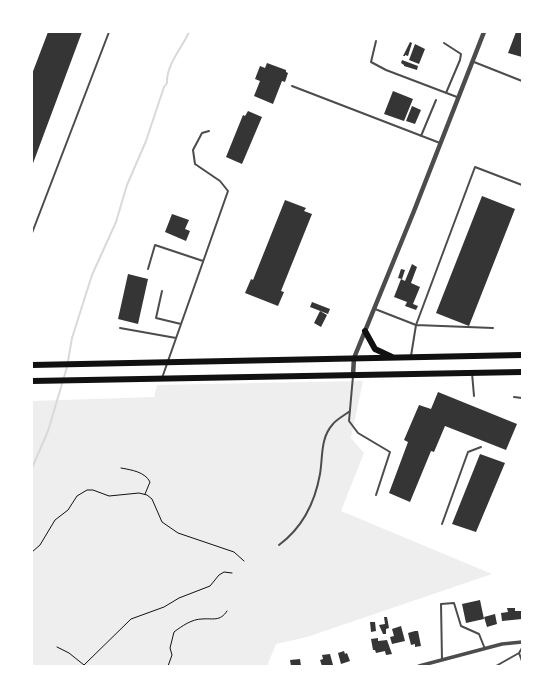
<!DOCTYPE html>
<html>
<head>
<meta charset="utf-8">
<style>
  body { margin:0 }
  #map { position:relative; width:554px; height:698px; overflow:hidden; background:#fff; font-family:Helvetica,sans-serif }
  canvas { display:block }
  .frame { position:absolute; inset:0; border:33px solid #fff; pointer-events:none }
</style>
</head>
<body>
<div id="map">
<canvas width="554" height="698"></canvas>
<div class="frame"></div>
</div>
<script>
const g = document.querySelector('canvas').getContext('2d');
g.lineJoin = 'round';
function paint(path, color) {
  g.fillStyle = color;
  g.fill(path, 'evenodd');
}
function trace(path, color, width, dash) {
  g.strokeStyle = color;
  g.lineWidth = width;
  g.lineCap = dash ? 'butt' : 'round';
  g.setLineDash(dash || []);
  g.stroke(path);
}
paint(new Path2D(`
  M363 381 351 438 364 453 341 511 492 574 307 637 276 644 267 666H32L33 401 154 397 157 385Z`), '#eee');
trace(new Path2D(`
  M32 468 48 431 67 367 72 338 92 275 116 222 127 185 146 141 164 87 167 83C166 65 182 48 189 32`), '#d9d9d9', 2);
paint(new Path2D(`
  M48 32H82L32 166V74Z
  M516 32H522V57L508 53Z
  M410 42 412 43 408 56 405 55V56H403Z
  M415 44 425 49 419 64 409 60Z
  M402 60 418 66 417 70 404 66V65L401 63Z
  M267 63 286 70V72L288 73 285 82 282 81 273 104 254 96 260 81 255 79 260 66 265 68Z
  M393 91 413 99 404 121 384 114Z
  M412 106 421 110 415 124 406 121Z
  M248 111 262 117 242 164 226 157 243 115 245 116Z
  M482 196 515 209 469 326 436 313Z
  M285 200 306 208 304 211 312 214 281 291 284 292 278 306 245 293 251 279 253 280Z
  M172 214 189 220 185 229 190 231 186 241 165 232Z
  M412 264 417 267 411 283 420 287 413 304 418 306 416 310 405 306 407 302 394 297 401 279 405 281Z
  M401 269 405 270 402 279 398 278Z
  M128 274 148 279 138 324 118 319Z
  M312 302 330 309 328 314 310 307Z
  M320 311 327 315 321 327 314 323Z
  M438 392 517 424 506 450 445 426 434 452 431 451 410 502 389 493 408 442 404 440 419 405 431 409Z
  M480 454 505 463 476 532 452 524Z
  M480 600 484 619 466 623 462 604Z
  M507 608H515V611H521L522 619 502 621 501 613 508 612Z
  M495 614 497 624 487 627 484 617Z
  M384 617H387L389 628 386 629V634H383L379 625 385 624Z
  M370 622H375L376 631 371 632Z
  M401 626 405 641 392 644 390 637 394 636 392 629Z
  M415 631H418L421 646 415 647V644L411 645 408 633Z
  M378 638V641L387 640 392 654 386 655 385 651 376 653 375 650H373L371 639Z
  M344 651 345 654 347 653 350 661 341 664 338 653Z
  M330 654 333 665 322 666 320 660 323 659 322 655Z
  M300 659 301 666H291L290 660Z`), '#353535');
trace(new Path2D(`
  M121 468C132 470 145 472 150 482L145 494
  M32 552 40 545 55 520 68 510 77 496 87 490H93L109 496 139 493 147 495 152 499 162 522 178 533 234 552 244 561
  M57 647 69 653 84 665
  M83 666 131 619 164 607 179 598 210 586 219 575 224 572 232 573
  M168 666 172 655 170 648 174 632C182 626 192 619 202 619 213 618 220 622 227 611`), '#111', 1);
trace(new Path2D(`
  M376 41 371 62 386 70 457 97
  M444 43 461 54 460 60 446 93
  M474 62 522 81
  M292 86 440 143
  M421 136 436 100
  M32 233 109 32
  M148 269 155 245 203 261
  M162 291 156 318 181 324
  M375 309 416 325 411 356
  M120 328 176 338
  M493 328 416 325 475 167 522 185
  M472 373 474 396
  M353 376 349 421 358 433 390 452 376 495
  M162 378 228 191 220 181 195 164 193 150 202 133 209 131
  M514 397 522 398
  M442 524 468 452 481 447
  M279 545C302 528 315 502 320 474 323 457 320 438 333 424 337 419 345 415 350 411
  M519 653 522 661
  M442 660 441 604 454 603 461 626 479 634 485 649
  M496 666 519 653 522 648`), '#4c4c4c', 2);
trace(new Path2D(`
  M419 666 502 644 522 642`), '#4c4c4c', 3.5);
trace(new Path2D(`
  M353 375 354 358 414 211 484 32`), '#4c4c4c', 4.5);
trace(new Path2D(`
  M365 331 375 349 392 357
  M32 365 522 355
  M32 381 522 372`), '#111', 6);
</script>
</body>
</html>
